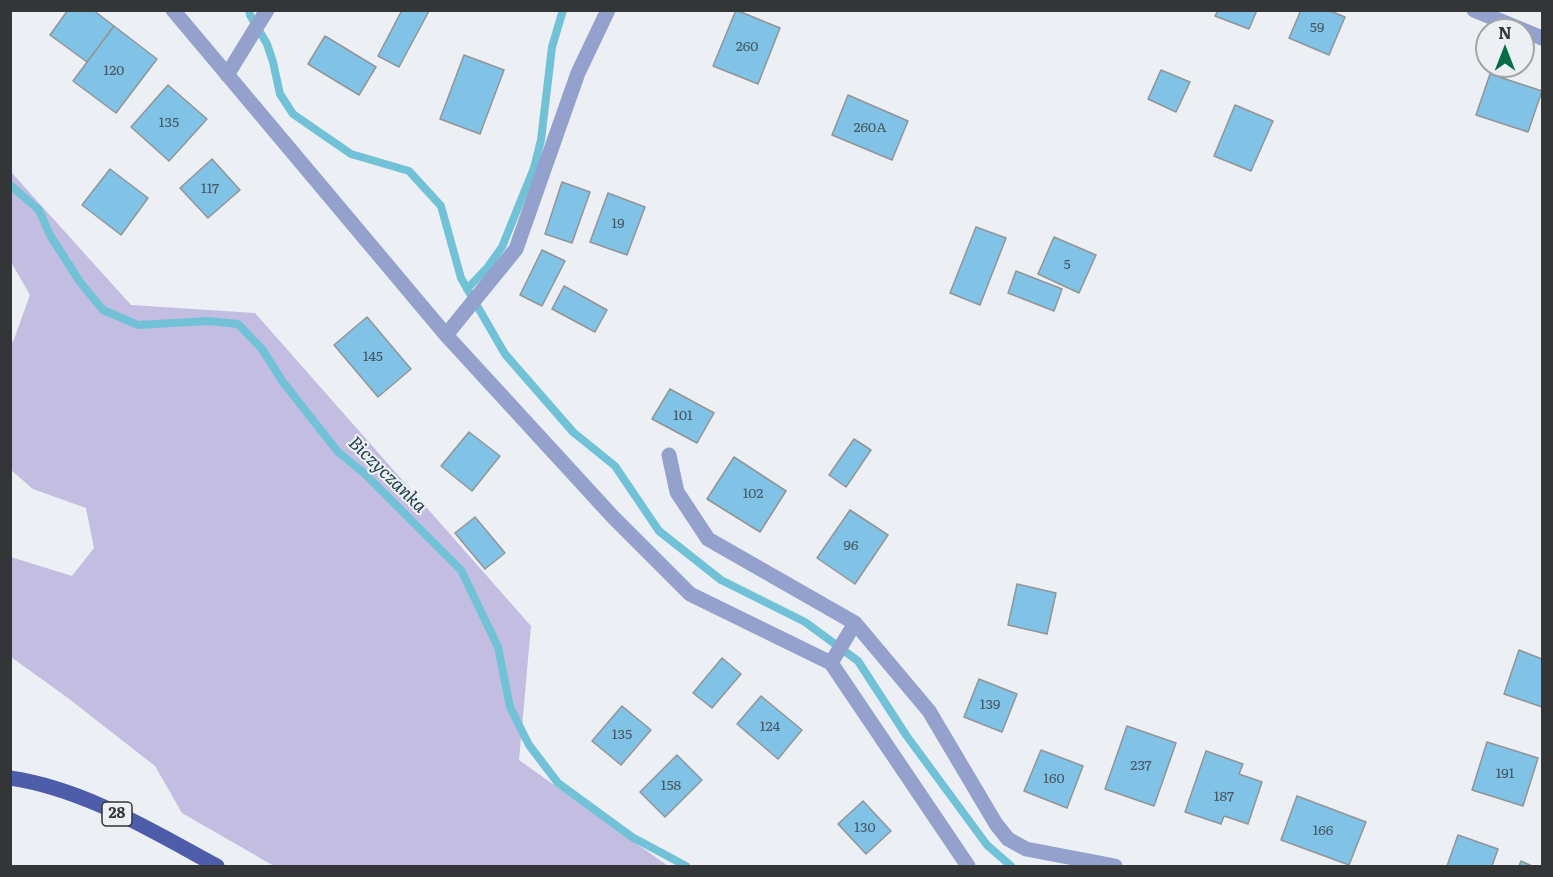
<!DOCTYPE html>
<html>
<head>
<meta charset="utf-8">
<style>
  body { margin:0 }
  #map { position:relative; width:1553px; height:877px; overflow:hidden; background:#eceff3; font-family:Literata,serif }
  canvas { display:block }
  .frame { position:absolute; inset:0; border:12px solid #343537; pointer-events:none }
  .north { position:absolute; left:1475px; top:18px; width:60px; height:60px; box-sizing:border-box; background:#eceff3; border:2px solid #a2a5a8; border-radius:50%; rotate:0deg; font-size:16px; font-weight:700; line-height:24px; text-align:center; color:#343537 }
  .north::after { content:''; display:block; margin:auto; width:21px; height:27px; background:#086e45; clip-path:polygon(50% 0,100% 100%,50% 72%,0 100%) }
</style>
</head>
<body>
<div id="map">
<canvas width="1553" height="877"></canvas>
<div class="frame"></div>
<div class="north">N</div>
</div>
<script>
const g = document.querySelector('canvas').getContext('2d');
g.lineJoin = 'round';
function paint(path, color) {
  g.fillStyle = color;
  g.fill(path, 'evenodd');
}
function trace(path, color, width, dash) {
  g.strokeStyle = color;
  g.lineWidth = width;
  g.lineCap = dash ? 'butt' : 'round';
  g.setLineDash(dash || []);
  g.stroke(path);
}
function drawText(font, color, halo, rows, align = 'center') {
  g.font = font + ' Literata,serif';
  g.lineWidth = 4.5;
  g.setLineDash([]);
  g.textBaseline = 'middle';
  g.strokeStyle = halo;
  g.fillStyle = color;
  for (const [text, x, y, turn = 0] of rows) {
    g.save();
    g.translate(x, y);
    g.rotate((+turn || 0) * Math.PI / 180);
    g.textAlign = isNaN(turn) ? turn : align;
    if (halo) g.strokeText(text, 0, 0);
    g.fillText(text, 0, 0);
    g.restore();
  }
}
paint(new Path2D(`
  M11 172 131 305 255 313 531 626 519 760 668 866H274L182 813 155 766 68 698 11 657V557L72 576 94 548 86 508 33 489 11 470V341L13 342 30 295 11 262Z`), '#c2bde1');
trace(new Path2D(`
  M249 10 250 15 267 44 273 62 280 94 293 114 351 154 409 171 441 206 461 278 505 354 573 432 615 466 659 531 721 580 805 622 858 661 906 735 987 845 1011 866
  M10 185 39 210 50 235 80 282 103 310 138 325 208 321 238 324 262 349 283 382 338 452 364 473 461 570 498 647 510 707 529 745 558 783 632 837 686 866
  M467 289 487 268 502 247 534 168 541 140 552 47 563 10`), '#71c2d7', 8);
const building = new Path2D(`
  M68 10H93L114 26 87 62 50 35Z
  M402 10 429 11 399 67 378 56Z
  M736 10 780 28 758 84 713 66Z
  M1218 10H1257L1249 29 1215 16Z
  M1301 10H1328L1345 17 1329 55 1289 38Z
  M114 26 157 59 116 113 73 81Z
  M325 36 376 67 359 95 308 64Z
  M464 55 504 70 480 134 440 119Z
  M1161 70 1190 82 1176 112 1148 99Z
  M1490 74 1542 91 1528 132 1476 115Z
  M168 85 207 119 169 161 131 127Z
  M848 95 908 121 892 160 832 135Z
  M1235 105 1273 121 1251 171 1214 156Z
  M212 159 240 190 208 218 180 188Z
  M110 169 148 198 121 235 82 205Z
  M562 182 590 192 572 243 545 234Z
  M608 193 645 207 627 255 590 242Z
  M976 227 1006 238 980 305 950 293Z
  M1054 237 1096 255 1079 293 1038 274Z
  M542 250 565 261 542 306 520 295Z
  M1016 271 1062 289 1054 311 1008 293Z
  M564 286 607 310 595 332 552 309Z
  M367 317 411 369 378 397 334 345Z
  M670 389 714 413 697 443 652 419Z
  M469 432 500 456 472 491 441 466Z
  M854 439 871 450 846 487 829 475Z
  M734 457 786 491 760 532 707 499Z
  M850 510 888 535 855 584 817 558Z
  M475 517 505 553 485 569 455 533Z
  M1017 584 1056 593 1047 634 1008 625Z
  M1519 650 1542 659V707L1504 694Z
  M722 658 741 674 712 708 693 693Z
  M979 679 1017 694 1002 732 964 717Z
  M761 696 802 730 778 759 737 724Z
  M622 706 651 730 621 765 592 741Z
  M1127 726 1176 743 1154 806 1105 789Z
  M1487 742 1538 758 1523 806 1472 790Z
  M1041 750 1083 766 1067 808 1024 791Z
  M1206 751 1243 764 1239 774 1262 782 1248 824 1224 816 1221 824 1185 812Z
  M677 755 702 780 665 817 640 792Z
  M1297 796 1366 822 1349 865 1281 840Z
  M863 801 891 831 866 854 838 824Z
  M1458 835 1498 849 1492 866H1447Z
  M1521 861 1532 866H1519Z`);
paint(building, '#81c2e7');
trace(building, '#919597', 1.5);
trace(new Path2D(`
  M173 10 446 335 613 517 690 594 831 663 968 866
  M1474 10 1542 38
  M227 75 267 10
  M446 335 516 249 578 73 608 10
  M669 455 677 492 708 539 855 623 929 711 996 824 1008 839 1026 849 1115 866
  M831 663 855 623`), '#95a1cd', 15);
trace(new Path2D(`
  M10 778C85 789 152 831 217 866`), '#4e5daa', 15);
drawText('14px', '#475863', null, [
  ["59",1317,28],
  ["260",747,47],
  ["120",114,71],
  ["135",169,123],
  ["260A",870,128],
  ["117",210,189],
  ["19",618,224],
  ["5",1067,265],
  ["145",373,357],
  ["101",683,416],
  ["102",753,494],
  ["96",851,546],
  ["139",990,705],
  ["124",770,727],
  ["135",622,735],
  ["237",1141,766],
  ["191",1505,774],
  ["160",1054,779],
  ["158",671,786],
  ["187",1224,797],
  ["130",865,828],
  ["166",1323,831]
]);
for (const [x, y, w] of [
  [117,814,30]
]) {
  const box = new Path2D();
  box.roundRect(x - w / 2, y - 12, w, 24, 4.5);
  g.fillStyle = '#eceff3';
  g.fill(box);
  trace(box, '#343537', 1.5);
}
drawText('bold 15px', '#343537', null, [
  ["28",117,814]
]);
drawText('italic 18px', '#153b44', '#eceff3', [
  ["Biczyczanka",387,475,44]
]);
</script>
</body>
</html>
